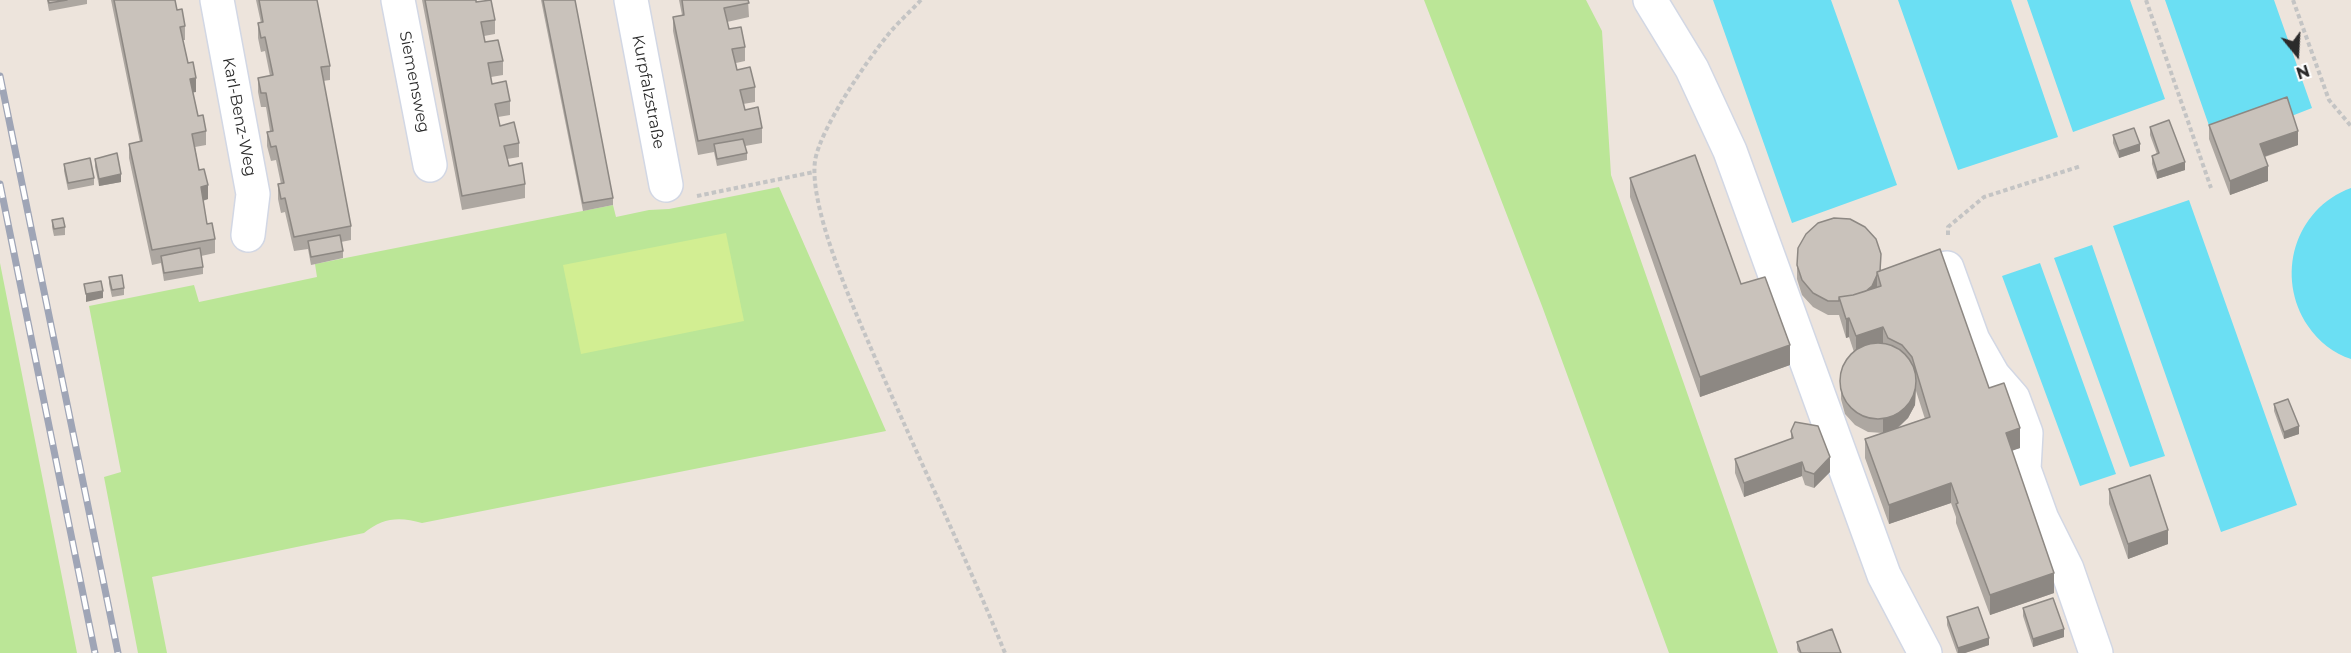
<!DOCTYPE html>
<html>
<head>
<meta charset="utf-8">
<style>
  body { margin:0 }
  #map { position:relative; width:2351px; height:653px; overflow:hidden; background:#ede4dc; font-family:Montserrat,sans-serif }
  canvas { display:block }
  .north { position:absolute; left:2267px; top:24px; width:60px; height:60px; -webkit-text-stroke:4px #fff; paint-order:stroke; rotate:162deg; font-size:16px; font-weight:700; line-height:24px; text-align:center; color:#2b2b2b }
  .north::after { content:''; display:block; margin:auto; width:21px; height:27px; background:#2b2b2b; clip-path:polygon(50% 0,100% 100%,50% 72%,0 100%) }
</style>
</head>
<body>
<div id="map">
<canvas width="2351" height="653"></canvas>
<div class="north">N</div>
</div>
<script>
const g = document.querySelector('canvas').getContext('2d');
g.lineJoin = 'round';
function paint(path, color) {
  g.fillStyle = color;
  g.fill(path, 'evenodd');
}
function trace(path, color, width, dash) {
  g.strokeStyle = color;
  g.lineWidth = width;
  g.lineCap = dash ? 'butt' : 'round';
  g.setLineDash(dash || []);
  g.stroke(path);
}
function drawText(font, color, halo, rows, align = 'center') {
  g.font = font + ' Montserrat,sans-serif';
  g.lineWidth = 4.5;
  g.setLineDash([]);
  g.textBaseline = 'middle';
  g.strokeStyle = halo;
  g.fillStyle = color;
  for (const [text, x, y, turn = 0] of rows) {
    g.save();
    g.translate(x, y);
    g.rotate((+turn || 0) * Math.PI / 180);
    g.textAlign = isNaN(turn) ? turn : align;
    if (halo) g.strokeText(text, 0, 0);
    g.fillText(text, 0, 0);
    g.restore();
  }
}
paint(new Path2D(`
  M1424 0H1586L1602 31 1611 175 1778 653H1669L1542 306Z
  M779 187 886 431 422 523C399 516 382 518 364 533L152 577 167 653H138L104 477 121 472 89 306 194 285 199 302 317 277 315 264 613 205 616 217 649 210 669 209Z
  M0 263 77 653H0Z`), '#bbe697');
paint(new Path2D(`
  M726 233 744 321 581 354 563 265Z`), '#d2ee92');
paint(new Path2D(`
  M1713 0H1831L1897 185 1792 223Z
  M1898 0H2011L2058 137 1958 170Z
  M2027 0H2130L2165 99 2073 132Z
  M2165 0H2274L2312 108 2289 117 2213 137Z
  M2351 188V359C2334 354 2318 341 2308 326 2275 277 2294 209 2351 188Z
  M2189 200 2297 505 2221 532 2113 226Z
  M2092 245 2165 456 2130 467 2054 258Z
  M2040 263 2116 474 2080 486 2002 276Z`), '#6bdff3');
const minor = new Path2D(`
  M217 0 253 194 248 235
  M398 0 430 165
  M631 0 666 185
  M1650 0 1692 69 1730 151 1884 575 1925 653
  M1947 268 1973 340 1993 375 2013 398 2026 433 2024 469 2042 519 2067 569 2096 653`);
trace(minor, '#d2d7e4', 36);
trace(new Path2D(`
  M921 0C910 12 897 23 887 36 866 62 820 129 815 161 809 207 851 302 870 346 914 449 963 550 1005 653
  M2146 0 2211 188
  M2293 0 2329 100 2351 126
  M697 196 814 172
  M1948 235V227L1984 197 2081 166`), '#c4c4c4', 4, [4.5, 3]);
trace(minor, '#fff', 33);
const rail = new Path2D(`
  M0 76 118 653
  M0 184 95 653`);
trace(rail, '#9fa5b6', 7);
trace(rail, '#fff', 4.5, [14]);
paint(new Path2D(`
  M47 0H87V4L49 11Z
  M111 0H175L177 10 185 26V40H183L188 63 196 92H193L198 116 206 131V145L195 147 199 170 208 199 203 201 207 224 215 239V253L201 256 203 267V274L164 281 161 263 152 265 129 158V144L140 142Z
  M256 0H317L330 66V80L323 81 351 226V240L341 242 343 251V258L311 265 308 249 294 251 285 212 281 213 278 199V184H281L276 160 271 161 267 146V132L270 131 266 107H261L258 92V78L270 76 265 51 261 52 258 38V23H261Z
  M422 0H476V2L495 20V34L484 36 485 42 503 61V75L491 77 492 84 510 101V115L498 117 500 126 519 143V157L507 159 509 166 525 184V198L462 210Z
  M541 0H575L613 198V205L583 211Z
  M679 0H748L749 17 727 22 729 29 745 47V61L736 63 737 70 755 87V102L743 104 745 110 762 128V143L745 146 747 153V160L717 166 714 152 698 155 673 31V17L682 15Z
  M2209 125 2298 145 2265 157 2268 181 2230 195 2209 139Z
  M2150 127 2185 170 2157 179 2152 164V156L2157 154 2150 135Z
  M2113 135 2140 151 2119 158 2113 143Z
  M95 159 121 182 99 186 95 167Z
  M64 164 94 178V185L68 190 64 171Z
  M1630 178 1741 284 1790 365 1700 397 1630 197Z
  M52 220 65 227V235L54 236 52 227Z
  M1797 265 1881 271 1989 388 2020 448 2012 450 2054 593 1990 615 1956 523V517L1951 503 1889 524 1865 458V439L1883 433 1868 432 1855 425 1845 414 1841 399V385L1854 352 1849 337 1846 338 1839 315H1828L1813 307 1802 295 1797 279ZM1916 391 1925 419 1898 428 1908 418 1915 405Z
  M109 277 124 288V295L112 297 109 284Z
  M2274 404 2299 434 2284 439 2274 411Z
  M1791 431 1830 472 1814 488 1805 485 1802 476 1744 497 1735 473V459L1791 439Z
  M2109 489 2168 544 2128 559 2109 504Z
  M2023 608 2064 637 2033 647 2023 616Z
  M1947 617 1989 645 1965 653H1957L1947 625Z
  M1797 642 1841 653H1799L1797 650Z`), '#ada7a1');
paint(new Path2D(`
  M196 78V92L190 93V79Z
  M2298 131V145L2260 158V144Z
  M2140 144V151L2119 158V151Z
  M2185 162V170L2157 179V172Z
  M2268 166V181L2230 195V181Z
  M121 174V182L99 186V179Z
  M208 185V199L201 201V187Z
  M1877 275V290L1860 311 1844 316V301Z
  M103 291V298L86 302V294Z
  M1849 318V337L1846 338V319Z
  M1883 327V347L1856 356V336Z
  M1790 345V365L1700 397V377Z
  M1916 376 1915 405 1908 418 1897 428 1883 433V419Z
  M2299 426V434L2284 439V432Z
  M2020 428V448L2006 453V433Z
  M1830 457V472L1814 488V474Z
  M1802 462V476L1744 497V483Z
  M1951 483V503L1889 524V505Z
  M2168 530V544L2128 559V544Z
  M2054 573V593L1990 615V595Z
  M2064 629V637L2033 647V639Z
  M1989 638V645L1965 653H1958V648Z`), '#8d8883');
const building = new Path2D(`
  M48 0H67L49 3Z
  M114 0H175L177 10 182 9 185 26 180 27 188 63 193 62 196 78 190 79 198 116 203 115 206 131 192 134 199 170 204 169 208 185 201 187 207 224 212 223 215 239 152 250 129 144 142 141Z
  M259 0H317L330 66 321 67 351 226 294 237 285 198 281 199 278 184 284 183 276 146 271 147 267 132 273 131 266 93H261L258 78 273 75 265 37 261 38 258 23 263 22Z
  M425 0H476V2L491 0 495 20 481 22 485 42 498 40 503 61 488 63 492 84 506 81 510 101 495 104 500 126 514 122 519 143 504 146 509 166 522 163 525 184 462 196Z
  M543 0H575L613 198 583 203Z
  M682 0H748L749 3 724 8 729 29 741 27 745 47 732 49 737 70 750 67 755 87 740 90 745 110 758 107 762 128 698 141 673 17 684 15Z
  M2287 97 2298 131 2260 144 2268 166 2230 181 2209 125Z
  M2169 120 2185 162 2157 172 2152 156 2159 153 2150 127Z
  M2134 128 2140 144 2119 151 2113 135Z
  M743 139 747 153 717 159 714 144Z
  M117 153 121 174 99 179 95 159Z
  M1695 155 1741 284 1765 277 1790 345 1700 377 1630 178Z
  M90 158 94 178 68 183 64 164Z
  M63 218 65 227 54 229 52 220Z
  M1834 218 1850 219 1865 227 1876 239 1881 254 1880 271 1877 272V275L1872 286 1866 291 1853 295 1839 297V301H1828L1813 293 1802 280 1797 265 1798 248 1806 234 1818 223Z
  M340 235 343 251 311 257 308 241Z
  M200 248 203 267 164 273 161 256Z
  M1940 249 1989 388 2004 383 2020 428 2006 433 2054 573 1990 595 1956 504 1958 503 1951 483 1889 505 1865 439 1930 417 1912 357 1902 345 1888 338 1883 327 1856 336 1849 318 1846 319 1839 297 1853 295 1881 286 1877 272Z
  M122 275 124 288 112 290 109 277Z
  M101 281 103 291 86 294 84 284Z
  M1840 381a38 38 0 1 1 76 0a38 38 0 1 1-76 0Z
  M2288 399 2299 426 2284 432 2274 404Z
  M1795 422 1818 426 1830 457 1814 474 1805 471 1802 462 1744 483 1735 459 1793 438 1791 431Z
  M2150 475 2168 530 2128 544 2109 489Z
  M2053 598 2064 629 2033 639 2023 608Z
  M1978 607 1989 638 1958 648 1947 617Z
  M1832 629 1841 653H1801L1797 642Z`);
paint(building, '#c9c2bb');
trace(building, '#8d8883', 1.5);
drawText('16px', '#2b2b2b', '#fff', [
  ["Siemensweg",414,82,79],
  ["Kurpfalzstraße",648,92,79],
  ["Karl-Benz-Weg",239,117,79]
]);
</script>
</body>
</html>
